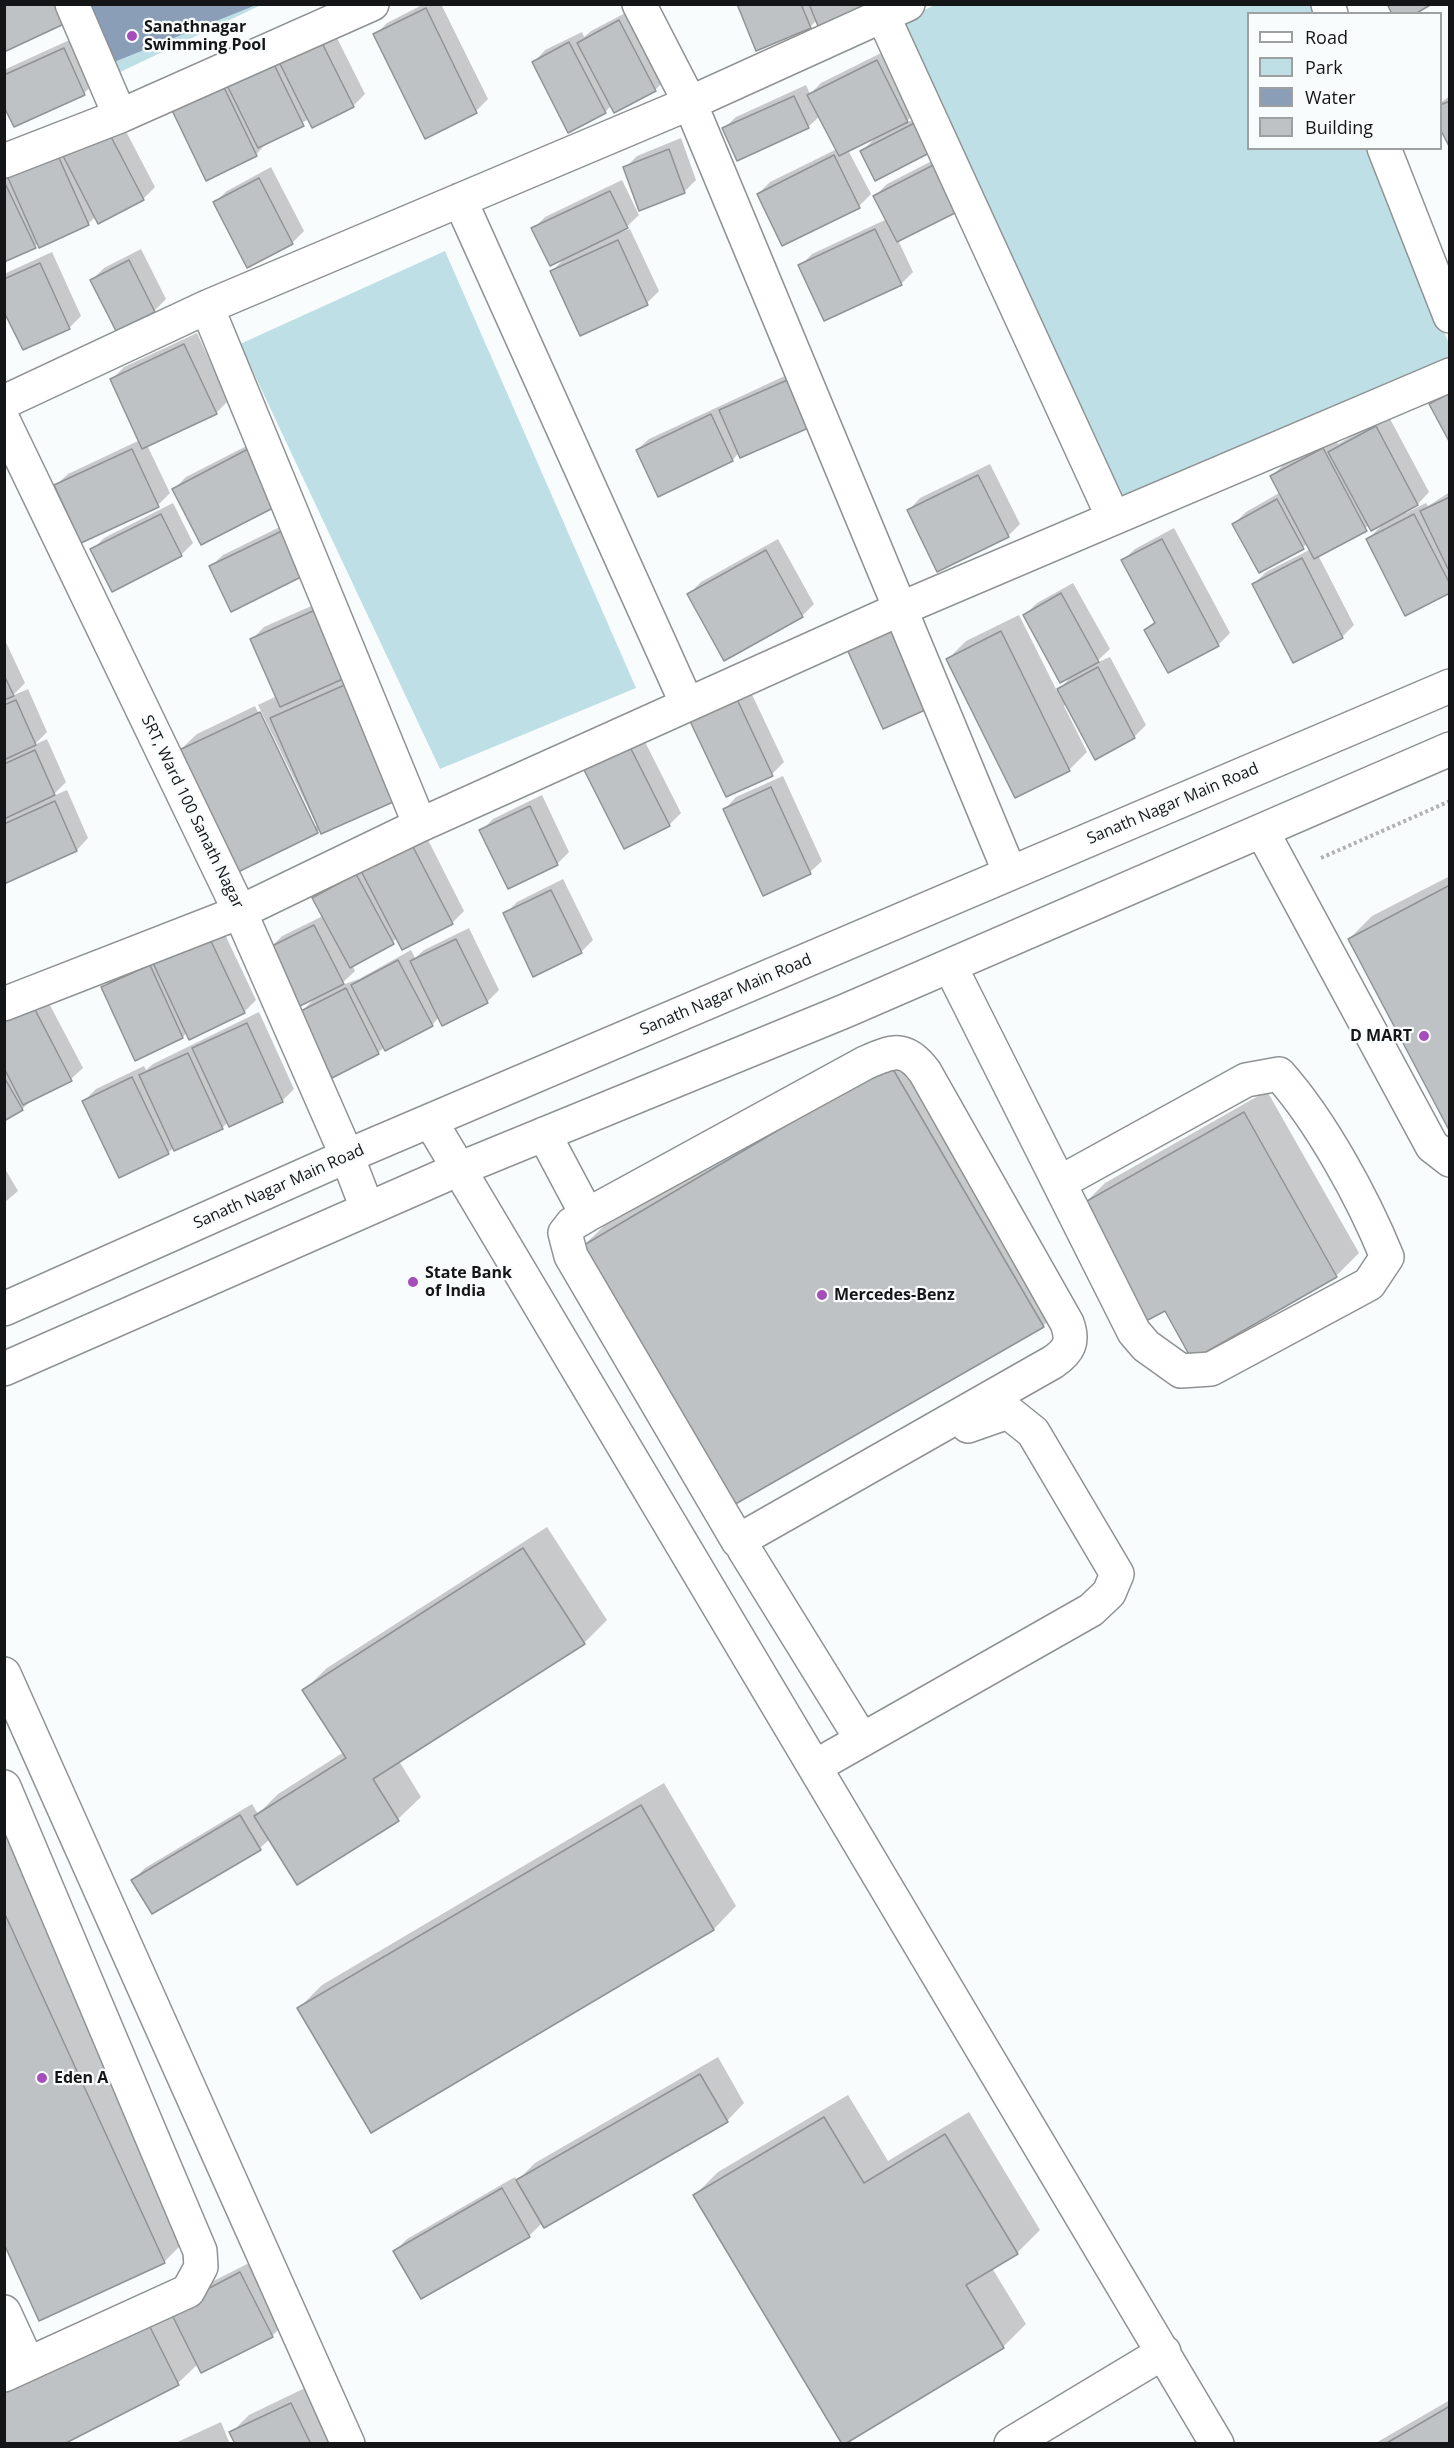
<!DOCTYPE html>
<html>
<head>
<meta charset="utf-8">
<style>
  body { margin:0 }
  #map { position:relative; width:1454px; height:2448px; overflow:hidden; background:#f9fcfd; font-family:"Open Sans",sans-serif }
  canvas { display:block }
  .frame { position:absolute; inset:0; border:6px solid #141516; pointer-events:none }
  .legend { position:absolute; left:1247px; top:12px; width:195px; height:138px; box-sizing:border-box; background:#f9fcfd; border:2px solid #9da0a1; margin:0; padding:8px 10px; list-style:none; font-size:18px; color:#141516 }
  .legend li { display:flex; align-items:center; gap:12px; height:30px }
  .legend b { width:30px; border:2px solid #9da0a1 }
</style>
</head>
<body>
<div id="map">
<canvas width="1454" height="2448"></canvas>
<div class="frame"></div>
<ul class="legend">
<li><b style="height:8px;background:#fff"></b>Road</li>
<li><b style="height:16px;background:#bedfe6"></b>Park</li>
<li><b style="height:16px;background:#8a9eb8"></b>Water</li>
<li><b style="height:16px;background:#bfc2c4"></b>Building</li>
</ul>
</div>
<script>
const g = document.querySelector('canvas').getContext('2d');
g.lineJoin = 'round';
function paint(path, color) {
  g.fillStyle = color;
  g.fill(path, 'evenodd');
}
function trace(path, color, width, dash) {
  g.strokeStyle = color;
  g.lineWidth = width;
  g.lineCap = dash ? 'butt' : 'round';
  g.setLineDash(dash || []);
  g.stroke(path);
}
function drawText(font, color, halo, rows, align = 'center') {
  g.font = font + ' "Open Sans",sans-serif';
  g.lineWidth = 4.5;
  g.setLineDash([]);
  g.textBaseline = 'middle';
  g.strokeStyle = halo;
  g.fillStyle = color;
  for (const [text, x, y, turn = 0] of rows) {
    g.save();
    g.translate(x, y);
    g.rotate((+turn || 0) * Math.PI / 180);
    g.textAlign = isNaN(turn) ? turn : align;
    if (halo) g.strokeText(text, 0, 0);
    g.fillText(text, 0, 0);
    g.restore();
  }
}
paint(new Path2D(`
  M937 4 1317 5 1320 13 1248 14V148L1373 149 1449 344V361L1120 502 896 23Z
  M83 5H261L114 75Z
  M445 251 636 688 440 769 240 344Z`), '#bedfe6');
paint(new Path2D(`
  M72 5H256L99 68Z`), '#8a9eb8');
paint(new Path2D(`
  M424 4H441L488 99 476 111 425 137 375 35 387 23Z
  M739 4H868L864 9 817 20 810 27Z
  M631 10 667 78 655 90 611 106 605 112 569 131 534 62 545 50 582 32 584 37 591 31Z
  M329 22 365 94 353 106 309 119 267 142 256 155 170 102Z
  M76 37 96 82 84 93 4 103 6 69Z
  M889 49 919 109 904 124 938 107 952 133 862 151 877 136 848 150 871 194 859 206 758 194 770 182 837 149 820 116 808 127 724 128 736 117 806 85 810 94 821 83Z
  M1450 96V145L1440 125V103Z
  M119 118 155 187 143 199 96 216 88 224 39 243 4 261V167Z
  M681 138 696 180 684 192 625 168 637 156Z
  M957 148 898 240 913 272 901 284 800 266 812 254 887 219 875 196 887 184Z
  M271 167 304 231 292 243 215 202 227 191Z
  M622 180 639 215 621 232 630 229 659 291 647 303 552 271 566 257 533 229 545 217Z
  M141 249 166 299 154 311 92 280 104 268Z
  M52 252 81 316 69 328 4 309V274Z
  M197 333 228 401 216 413 147 445 170 493 158 505 56 485 68 474 140 440 112 379 124 367Z
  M804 367 733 460 658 495 637 450 649 439Z
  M1388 415 1429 492 1418 504 1405 511 1406 513 1426 503 1428 506 1450 492V591L1368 539 1383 524 1370 525 1318 555 1354 625 1342 637 1254 584 1266 572 1311 549 1308 543 1303 547 1234 524 1246 512 1281 492 1272 476 1284 464 1335 437 1338 444Z
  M260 439 288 493 174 489 186 477Z
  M990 464 1020 524 1008 536 909 510 920 498Z
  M173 503 193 543 181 555 92 550 104 538Z
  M296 519 316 562 211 566 223 555Z
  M1174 528 1230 633 1218 645 1146 630 1155 621 1123 560 1135 549Z
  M778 539 814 604 802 616 689 594 701 582Z
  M1073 583 1110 649 1094 664 1110 657 1146 725 1134 737 1095 758 1066 704 1064 706 1087 752 1069 770 948 659 966 641 1019 615 1057 691 1073 675 1025 615 1037 603Z
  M327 599 367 666 320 828 317 832 179 751 197 734 255 706 313 826H317L258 705 277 696 252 639 264 627Z
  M4 638 25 683 12 696 28 689 47 732 34 745 47 739 66 782 51 797 67 790 88 838 77 850 4 882Z
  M747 684 784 762 772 774 690 717Z
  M641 734 681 813 669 825 585 768Z
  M783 776 822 861 810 872 725 809 736 797Z
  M542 795 569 852 557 864 508 887 481 831 493 819Z
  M424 832 464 911 452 923 403 948 398 938 352 965 355 971 339 986 359 979 411 950 415 958 424 950 469 928 499 990 487 1002 439 1017 432 1025 384 1047 378 1053 301 1012 317 996 270 948 282 936 323 916 313 898 325 886Z
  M1450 876V1129L1349 939 1372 916Z
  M563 879 593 940 581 952 505 914 517 902Z
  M221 926 256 1000 244 1012 187 1032 183 1037 103 988 115 976Z
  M42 990 83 1068 71 1079 33 1099 22 1109 4 1119V1009Z
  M259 1012 294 1089 282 1101 228 1122 222 1128 174 1147 168 1153 120 1176 84 1101 96 1089 144 1066 146 1070 153 1064Z
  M913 1042 1066 1303 1043 1326 581 1248 604 1226Z
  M1267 1091 1359 1253 1336 1276 1165 1309 1082 1206 1105 1183Z
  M4 1167 18 1191 4 1203Z
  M547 1527 607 1620 584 1643 399 1761 421 1797 398 1819 298 1883 270 1839 260 1848 133 1880 145 1868 252 1804 258 1814 278 1794 344 1752 304 1690 327 1668Z
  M664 1783 736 1906 714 1929 371 2131 299 2008 322 1985Z
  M4 1813 195 2231 164 2262 4 2241Z
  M718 2057 744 2103 727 2121 542 2223 529 2236 395 2251 407 2239 515 2177 517 2181 535 2163Z
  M848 2095 888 2161 969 2112 1040 2230 1017 2253 992 2268 1026 2324 1003 2347 695 2195 718 2172Z
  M253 2261 284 2324 272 2336 198 2364 178 2383 4 2444 182 2297Z
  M309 2386 336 2444H236L231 2433 249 2415Z
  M1450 2400V2444H1374Z
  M221 2422 230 2444H173Z`), '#0003');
const building = new Path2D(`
  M4 4H55L64 24 4 52Z
  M737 4H801L811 28 756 51Z
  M809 4H862L865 10 818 26Z
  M1387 4H1432L1415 14H1392Z
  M426 8 477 113 425 139 373 34Z
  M619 20 656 91 614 113 577 43Z
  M317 33 354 107 312 128 275 54Z
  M569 42 606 113 568 133 532 62Z
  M64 48 85 95 14 127 4 107V75Z
  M269 54 304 126 258 148 223 77Z
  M877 60 908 122 839 156 807 95Z
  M219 77 257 156 206 181 168 102Z
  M794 96 809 128 737 161 722 128Z
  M1450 101V148L1440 129V105Z
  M926 117 941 147 875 181 860 151Z
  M107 129 144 200 98 224 61 152Z
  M55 149 89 225 39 248 5 171Z
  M669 149 685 193 639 211 623 167Z
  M834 155 860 208 782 246 757 194Z
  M945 159 969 206 897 242 873 196Z
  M259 178 293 244 247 268 213 202Z
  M4 181 36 248 4 262Z
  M610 191 628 228 550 266 531 228Z
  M875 229 902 285 824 321 798 265Z
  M618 240 648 305 580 336 550 271Z
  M129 260 155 312 116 331 90 280Z
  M40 263 70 329 23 350 4 312V279Z
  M184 344 217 414 142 449 110 379Z
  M792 378 813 426 740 458 719 410Z
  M1450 393V443L1429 404Z
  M711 414 733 461 658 497 636 450Z
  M1376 426 1418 505 1371 531 1328 452Z
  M1323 448 1367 531 1314 559 1270 476Z
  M132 449 159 507 81 543 54 485Z
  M248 449 277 506 201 545 172 489Z
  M978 475 1009 537 937 572 907 510Z
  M1450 497V573L1420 511Z
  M1277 499 1304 549 1259 573 1232 524Z
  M161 514 182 556 112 592 90 549Z
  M1414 514 1450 584V593L1405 616 1366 539Z
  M284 530 305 575 231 612 209 566Z
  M1162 539 1219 646 1168 673 1144 630 1155 623 1121 560Z
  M766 550 803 617 724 661 687 594Z
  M1302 558 1343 638 1293 663 1252 584Z
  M1061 593 1099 662 1060 683 1023 615Z
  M315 610 345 678 280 707 250 639Z
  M897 624 934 706 883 729 846 647Z
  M1001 631 1070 771 1015 798 946 659Z
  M1098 667 1135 738 1095 760 1057 689Z
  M4 675 14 696 4 700Z
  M349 683 400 799 321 834 270 718Z
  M735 695 773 776 726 797 688 717Z
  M16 700 36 745 4 760V705Z
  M260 712 318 833 236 873 177 751Z
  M629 745 670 826 624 849 583 768Z
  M35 750 55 795 4 819V764Z
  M771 787 811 874 763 896 723 809Z
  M55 801 77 851 4 884V824Z
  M530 806 558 865 508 889 479 830Z
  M411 843 453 924 402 950 360 869Z
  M356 874 394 944 350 968 312 898Z
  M1450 885V1132L1348 939Z
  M551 890 582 953 533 977 503 913Z
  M314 925 344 984 298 1007 268 948Z
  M209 937 245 1013 189 1040 153 963Z
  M456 939 488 1003 442 1026 410 961Z
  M398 960 433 1026 385 1051 351 985Z
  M150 965 183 1038 135 1061 101 987Z
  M346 988 379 1054 332 1078 299 1012Z
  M30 1000 72 1081 23 1105 4 1068V1014Z
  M247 1023 283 1102 229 1127 192 1048Z
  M188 1053 223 1129 174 1151 139 1075Z
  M890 1064 1044 1327 732 1506 579 1248Z
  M4 1077 23 1110 4 1121Z
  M132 1077 169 1154 119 1178 82 1101Z
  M1244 1112 1337 1277 1192 1360 1165 1311 1146 1321 1080 1205Z
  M523 1548 585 1644 373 1779 399 1821 297 1885 254 1816 346 1758 302 1690Z
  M641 1805 714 1930 371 2133 297 2008Z
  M240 1815 261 1850 152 1914 131 1880Z
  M4 1912 165 2263 39 2321 4 2244Z
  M700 2074 728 2122 544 2228 516 2180Z
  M824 2117 864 2183 945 2134 1018 2254 966 2285 1004 2348 845 2444H842L693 2195Z
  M502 2188 530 2237 421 2299 393 2251Z
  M240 2272 273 2337 201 2373 169 2309Z
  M145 2317 179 2385 64 2444H4V2389Z
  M291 2403 311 2444H235L229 2432Z
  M1450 2406V2444H1385Z`);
paint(building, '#bfc2c4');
trace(building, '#909395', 1.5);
const minor = new Path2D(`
  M72 4 120 116
  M639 4 690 103 1010 873
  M1328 4 1331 14
  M883 16 1113 517
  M1384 148 1450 316
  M4 161 120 116 372 4
  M460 200 687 704
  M207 307 420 825
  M4 402 207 307 690 103 908 4
  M4 422 240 912 347 1156 367 1208
  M1262 831 1432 1146 1450 1160
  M950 966 1134 1332 1146 1346 1181 1371 1211 1369 1369 1284 1387 1257C1363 1198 1321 1121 1279 1074L1246 1080 1059 1183
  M4 1004 240 912 420 825 900 609 1450 375
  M431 1122 1217 2444
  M544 1134 587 1215 572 1224 565 1233 571 1256 738 1541 1053 1362C1069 1351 1074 1342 1067 1323L925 1072C905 1045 893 1051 865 1063L587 1215
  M4 1309 347 1156 1450 686
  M4 1369 459 1169 845 1011 1450 749
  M744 1549 862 1740
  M4 1674 348 2444
  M816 1766 1091 1610 1109 1593 1117 1574 1033 1432 1008 1412 968 1426
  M4 1787 200 2251 201 2267 188 2291 4 2375
  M4 2312 28 2364
  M1011 2444 1164 2352`);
trace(minor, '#8f9293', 36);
trace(new Path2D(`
  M1321 858 1450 801`), '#afb1b2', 4, [3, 3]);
trace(minor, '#fff', 33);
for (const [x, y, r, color] of [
  [132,36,6,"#a44dbb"],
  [1424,1036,6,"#a44dbb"],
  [413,1282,6,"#a44dbb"],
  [822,1295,6,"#a44dbb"],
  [42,2078,6,"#a44dbb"]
]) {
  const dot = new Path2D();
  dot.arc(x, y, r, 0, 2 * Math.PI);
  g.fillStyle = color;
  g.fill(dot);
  trace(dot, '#f9fcfd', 2);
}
drawText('bold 16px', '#141516', '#f9fcfd', [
  ["Sanathnagar",144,27],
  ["Swimming Pool",144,45],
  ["D MART",1412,1036,"right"],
  ["State Bank",425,1273],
  ["of India",425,1291],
  ["Mercedes-Benz",834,1295],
  ["Eden A",54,2078]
], 'left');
drawText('16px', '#141516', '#f9fcfd', [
  ["Sanath Nagar Main Road",1173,804,-23],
  ["SRT, Ward 100 Sanath Nagar",192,812,64],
  ["Sanath Nagar Main Road",726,995,-23],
  ["Sanath Nagar Main Road",279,1187,-24]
]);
</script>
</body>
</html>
